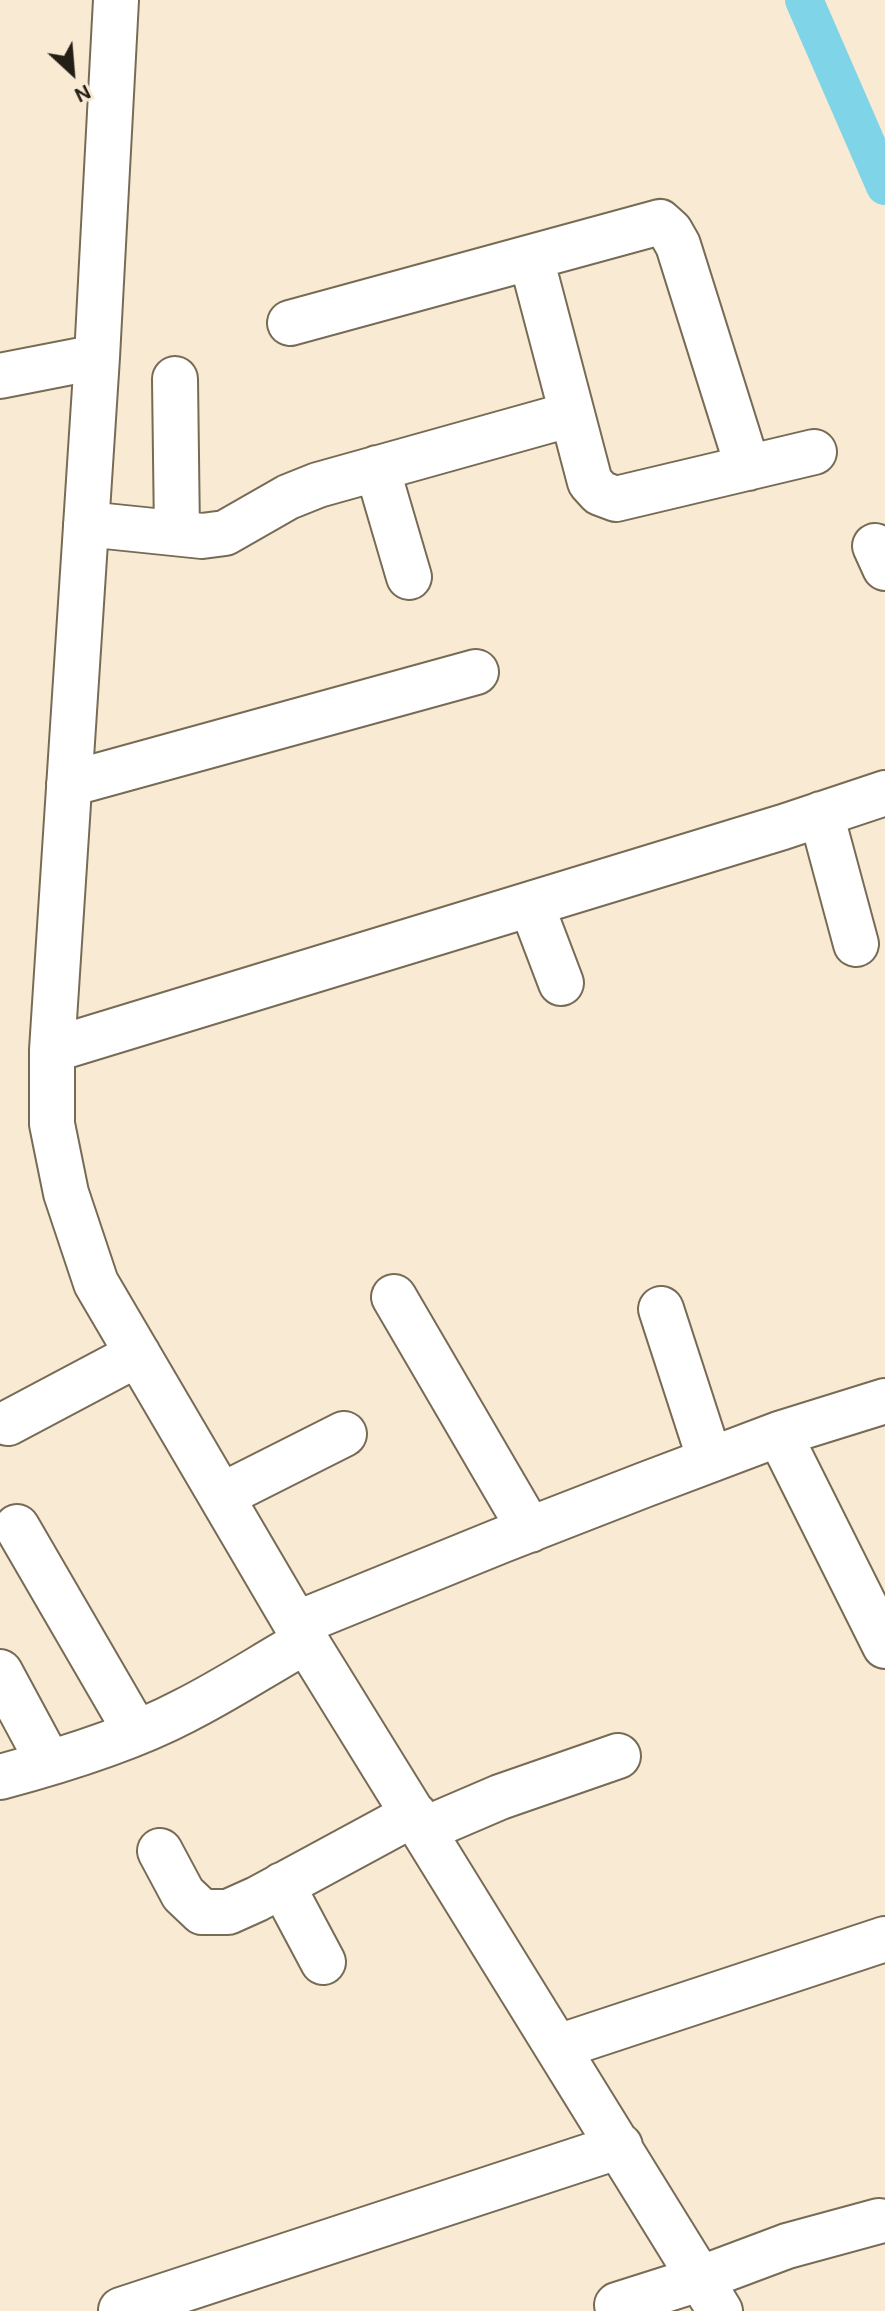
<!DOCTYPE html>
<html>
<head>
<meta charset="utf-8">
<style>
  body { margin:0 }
  #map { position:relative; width:885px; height:2311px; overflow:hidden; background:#f8ead3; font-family:Karla,sans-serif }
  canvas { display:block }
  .north { position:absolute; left:32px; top:32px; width:80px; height:80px; -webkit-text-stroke:6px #f8ead3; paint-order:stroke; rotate:154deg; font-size:22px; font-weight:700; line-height:32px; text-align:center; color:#241f16 }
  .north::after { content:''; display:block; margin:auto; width:28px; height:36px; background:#241f16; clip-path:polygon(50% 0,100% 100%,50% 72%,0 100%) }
</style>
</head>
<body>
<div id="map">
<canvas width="885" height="2311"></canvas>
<div class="north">N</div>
</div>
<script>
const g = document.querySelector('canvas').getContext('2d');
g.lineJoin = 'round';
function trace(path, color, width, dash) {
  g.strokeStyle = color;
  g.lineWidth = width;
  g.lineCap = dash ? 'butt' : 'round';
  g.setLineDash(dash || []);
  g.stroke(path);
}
trace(new Path2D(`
  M804 0 885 186`), '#7fd4e7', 38);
const minor = new Path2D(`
  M116 0 97 357 52 1050V1124L66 1193 96 1283 306 1641 720 2311
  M531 258 590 482 600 493 616 499 814 452
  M290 323 660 222 670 231 678 245 748 468
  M0 376 97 357
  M175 379 177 533
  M377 468 409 577
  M86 524 202 536 225 533 288 497 318 485 572 414
  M875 546 885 568
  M69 784 476 672
  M821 814 856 944
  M531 904 561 983
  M52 1050 783 827 885 793
  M394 1297 530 1530
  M661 1309 710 1460
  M8 1423 138 1354
  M779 1434 885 1646
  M221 1496 344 1434
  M17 1527 136 1732
  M296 1624 500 1541 644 1485 779 1434 885 1401
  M0 1672 49 1763
  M0 1777C60 1761 129 1740 184 1711 226 1690 265 1664 306 1641
  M423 1830 500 1797 618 1756
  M160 1851 183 1894 202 1912H228L257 1899 414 1814
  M282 1885 323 1962
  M558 2047 885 1939
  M617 2305 699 2279 787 2246 879 2221
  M121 2310 620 2146`);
trace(minor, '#776b56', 48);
trace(minor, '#fff', 44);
</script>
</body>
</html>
